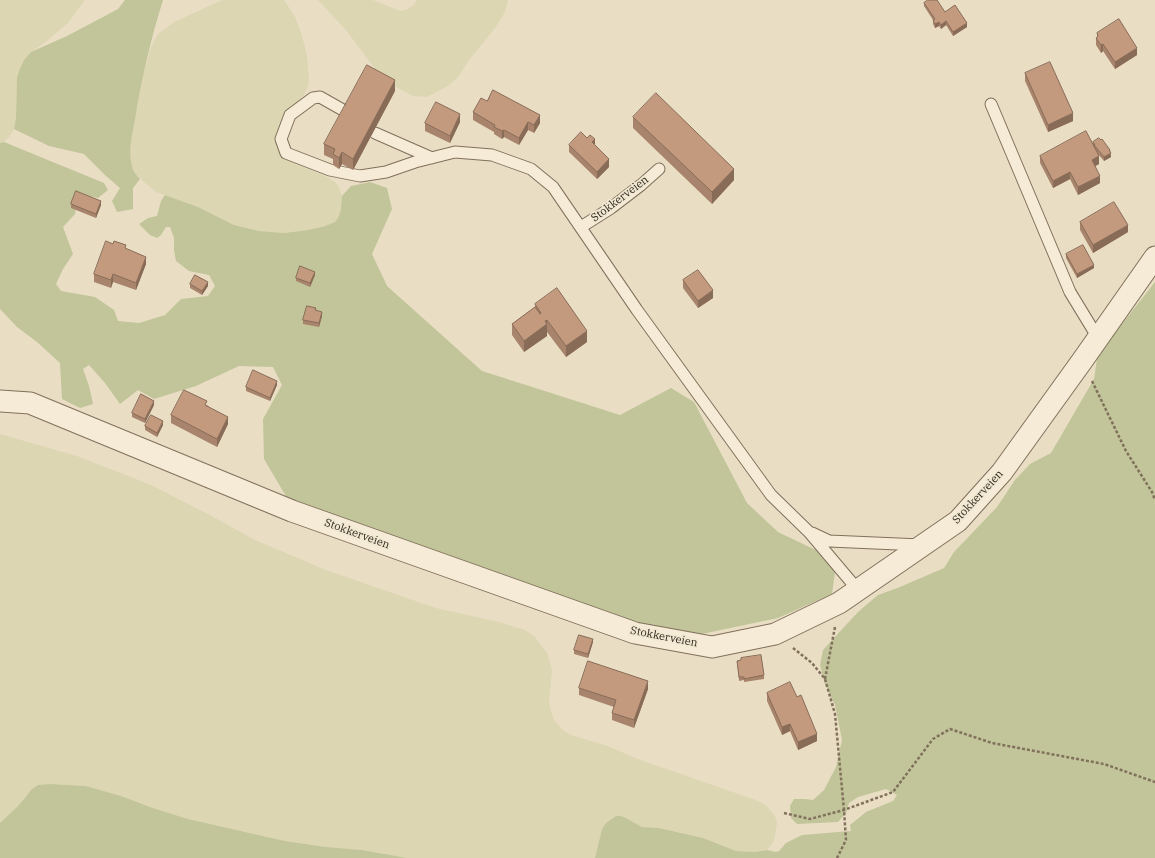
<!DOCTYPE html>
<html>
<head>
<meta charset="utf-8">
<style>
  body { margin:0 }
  canvas { display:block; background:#e9ddc4 }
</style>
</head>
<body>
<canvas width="1155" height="858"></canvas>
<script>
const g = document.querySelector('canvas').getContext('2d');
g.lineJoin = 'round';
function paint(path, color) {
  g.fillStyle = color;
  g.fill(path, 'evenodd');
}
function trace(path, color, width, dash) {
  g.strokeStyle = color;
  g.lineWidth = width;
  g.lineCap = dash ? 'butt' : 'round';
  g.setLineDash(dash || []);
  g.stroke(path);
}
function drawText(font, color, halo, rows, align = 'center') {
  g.font = font + ' "IBM Plex Serif",serif';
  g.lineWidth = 3.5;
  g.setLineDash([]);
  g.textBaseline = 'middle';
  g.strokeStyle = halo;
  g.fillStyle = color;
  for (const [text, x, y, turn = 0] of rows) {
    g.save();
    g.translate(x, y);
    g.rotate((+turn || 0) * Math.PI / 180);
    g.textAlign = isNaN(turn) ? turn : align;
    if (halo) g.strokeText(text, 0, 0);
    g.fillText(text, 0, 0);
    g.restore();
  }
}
paint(new Path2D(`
  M0 0H85L68 23 47 41 31 52 24 60 17 77 16 118 14 129 10 136 4 142 0 143Z
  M222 0H284L295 17 301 32 307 55 309 78 308 86 304 95 292 109 283 155 290 161 327 177 335 182 339 187 342 196 341 209 339 216 335 222 331 224 308 230 284 233 259 231 234 225 198 207 156 192 144 182 135 173 132 167 130 155 131 141 143 76 151 47 157 35 174 22Z
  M318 0H373L400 11 407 9 414 5 417 0H508L505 12 496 27 469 60 459 76 448 86 427 97 413 96 398 88 386 80 376 70 345 29Z
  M0 434 80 457 151 485 204 512 255 540 326 570 436 608 499 622 525 630 534 636 547 653 552 670 549 704 554 720 564 731 571 735 608 746 635 758 753 799 766 805 775 816 777 823 774 841 767 850 755 852 736 851 703 838 659 828 642 827 626 818 621 816H616L606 823 602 829 595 858H407L362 850 326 847 285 841 188 819 153 808 121 796 86 786 51 784 43 785 26 795 17 807 0 823Z`), '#ddd6b2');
paint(new Path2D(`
  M125 0H163C151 38 141 81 135 120 132 135 128 151 132 166 133 172 137 175 140 179L133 188V209L117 212 112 201 120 188 106 176 84 154 49 146 14 129 16 118 17 77 20 69 24 60 31 52 67 36 118 9Z
  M4 142 104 183 108 190 98 198 85 195 77 201 75 214 63 227 73 254 63 269 56 284 61 291 95 297 114 310 118 321 139 323 165 315 181 299 208 296 215 286 209 275 189 271 176 261 174 250V238L170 227H166L161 235 157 238 150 235 139 224 148 218 157 216 161 201 165 195 198 207 234 225 259 231 284 233 308 230 325 226 335 222 339 216 341 209 342 196 351 186 370 182 387 188 392 209 372 254 387 286 482 371 620 415 671 388 694 402 747 503 778 532 824 554 836 565 832 594 778 618 697 635 629 620 287 498 264 459 263 419 282 385 273 367 239 366 196 386 154 399 138 390 120 404 105 383 89 365 83 369 89 386 93 404 80 408 62 399 60 363 37 342 17 327 0 309V143Z
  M1155 282V858H595L602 829 606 823 616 816H621L626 818 642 827 659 828 703 838 736 851 755 852 767 850 776 852 779 851 786 843 802 835 851 831 850 825 866 812 893 801 897 795 886 789 858 797 849 803 846 813 838 822 797 824 791 818 790 806 794 799H805L813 800 824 790 836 767 842 740 835 705 825 684 820 665 823 650 858 612 878 595 900 587 944 568 954 552 997 507 1015 480 1030 464 1051 453 1094 379 1097 359 1107 343Z
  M51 784 86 786 121 796 153 808 188 819 285 841 326 847 362 850 407 858H0V823L17 807 32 789 38 785Z`), '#c1c599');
const lane = new Path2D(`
  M991 104 1070 292 1098 338
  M343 110 320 97 313 98 290 115 281 139 286 153 330 170 360 176 386 172 415 162 455 152 492 155 531 169 553 187 637 310 771 495 809 532 858 590
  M375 133 432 158
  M581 227 611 208 641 185 659 169
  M812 533 829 541 921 545`);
const street = new Path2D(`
  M0 401 30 403 292 511 635 633 712 647 775 634 839 603 958 521 1002 472 1082 361 1155 257`);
trace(lane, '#81705c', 13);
trace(street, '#81705c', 23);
trace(new Path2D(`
  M1092 381 1126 451 1152 492 1155 500
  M793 648 812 663 825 679 835 714 844 810 846 840 837 858
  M825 679 835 627
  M784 813 810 819 844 810 893 792 933 739 950 729 992 743 1104 764 1155 782`), '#81705c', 2.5, [3, 2]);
trace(lane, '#f5ebd6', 11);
trace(street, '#f5ebd6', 21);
paint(new Path2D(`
  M924 3 945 12 967 27 953 36 946 25 941 29 939 26 935 28 933 24V20L924 6Z
  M1097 33 1137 55 1115 69 1103 51 1101 53 1096 45V38L1097 37Z
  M1025 73 1073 121 1048 132 1025 81Z
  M395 91 353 170 342 164 339 169 333 165V159L324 155V144Z
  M487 101 540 123 534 133 528 130 519 145 504 137 502 139 494 134V132L473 120V112Z
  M633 117 734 180 712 204 633 128Z
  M460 122 450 143 425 131V123Z
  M1093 142 1110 152 1111 157 1104 161 1097 153 1099 164 1095 166 1100 183 1078 195 1070 179 1053 188 1040 163V156L1093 144Z
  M569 145H595L609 167 597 179 569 152Z
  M71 204 101 205 96 218 71 208Z
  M1080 222 1128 232 1093 253 1080 230Z
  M126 249 146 264 136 290 113 282 111 288 94 282V274Z
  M1066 254 1094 268 1077 278 1066 258Z
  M315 275 310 287 296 281V278Z
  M683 280 713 298 698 308 683 288Z
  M190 284 208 286 202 295 190 288Z
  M535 304 587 342 566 357 547 332V336L524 352 512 335V324L535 307Z
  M316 310 322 316 319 327 303 324V320Z
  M277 385 270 401 246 391V387Z
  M154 405 145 423 132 417V413Z
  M207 405 228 424 217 447 171 423V415Z
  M163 425 157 437 145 430V426Z
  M593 642 588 658 574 654V650Z
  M741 658 764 675V679L744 682V680L739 681 737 661 741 660Z
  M579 688 648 689 634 728 612 720V713L614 707 579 695Z
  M767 693 817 741 798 750 790 731 782 735 767 701Z`), '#a8846c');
paint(new Path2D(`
  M946 21V25L941 29V25Z
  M939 22V26L935 28V24Z
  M967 23V27L953 36V32Z
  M1103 44V51L1101 53V45Z
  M1137 48V55L1115 69V62Z
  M395 80V91L353 170V159Z
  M1073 113V121L1048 132V125Z
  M460 114V122L450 143V136Z
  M540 115V123L534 133V125Z
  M528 122V130L519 145V138Z
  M504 130V137L502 139V131Z
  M595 139V147L592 142Z
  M1109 150H1110L1111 157 1104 161V157Z
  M342 152V164L339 169V158Z
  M1099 156V164L1092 168V160Z
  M609 159V167L597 179V172Z
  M734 169V180L712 204V192Z
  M1070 172V179L1053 188V181Z
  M1100 176V183L1078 195V187Z
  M101 201V205L96 218V214Z
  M1128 225V232L1093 253V245Z
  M146 257V264L136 290V283Z
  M1094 265V268L1077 278V274Z
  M315 272V275L310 287V283Z
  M113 274V282L111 288V280Z
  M208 282V286L202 295V291Z
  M713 290V298L698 308V301Z
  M322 312V316L319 327V323Z
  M547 320V336L524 352V341Z
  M587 331V342L566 357V346Z
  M277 381V385L270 401V398Z
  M154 401V405L145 423V419Z
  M228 417V424L217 447V439Z
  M163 421V425L157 437V433Z
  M593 639V642L588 658V654Z
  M648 681V689L634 728V720Z
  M790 724V731L782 735V727Z
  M817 734V741L798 750V742Z`), '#886c58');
const building = new Path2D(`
  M928 0H937L945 12 955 5 967 23 953 32 946 21 941 25 939 22 935 24 933 20 935 19 924 3Z
  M1119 19 1137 48 1115 62 1103 44 1101 45 1096 38 1098 36 1097 33Z
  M1050 62 1073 113 1048 125 1025 73Z
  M367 65 395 80 353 159 342 152 339 158 333 154 335 149 324 144Z
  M493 90 540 115 534 125 528 122 519 138 504 130 502 131 494 127 495 125 473 112 481 98 487 101Z
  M656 93 734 169 712 192 633 117Z
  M436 102 460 114 450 136 425 123Z
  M1086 131 1099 156 1092 160 1100 176 1078 187 1070 172 1053 181 1040 156Z
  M581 132 587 138 590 135 595 139 592 142 609 159 597 172 569 145Z
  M1099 138 1101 140 1102 139 1110 150H1109L1111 153 1104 157 1094 145H1095L1093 142Z
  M76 191 101 201 96 214 71 204Z
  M1114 202 1128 225 1093 245 1080 222Z
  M106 241 113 244 114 241 126 245 125 248 146 257 136 283 113 274 111 280 94 274Z
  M1083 245 1094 265 1077 274 1066 254Z
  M300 266 315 272 310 283 296 278Z
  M698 270 713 290 698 301 683 280Z
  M195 275 208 282 202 291 190 284Z
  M557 288 587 331 566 346 547 320 545 321 547 324 524 341 512 324 535 307 540 314 541 313 535 304Z
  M307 306 316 308 315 310 322 312 319 323 303 320Z
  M253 370 277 381 270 398 246 387Z
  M184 390 207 401 205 405 228 417 217 439 171 415Z
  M141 394 154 401 145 419 132 413Z
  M151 415 163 421 157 433 145 426Z
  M579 635 593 639 588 654 574 650Z
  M761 655 764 675 744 679V677H739L737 661 741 660V658Z
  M588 661 648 681 634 720 612 713 616 700 579 688Z
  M790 682 797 697 801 695 817 734 798 742 790 724 782 727 767 693Z`);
paint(building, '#c39a7e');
trace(building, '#886c58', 1);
drawText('11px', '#33281f', '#f1e8d2', [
  ["Stokkerveien",620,199,-37],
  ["Stokkerveien",978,497,-47],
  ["Stokkerveien",357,534,20],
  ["Stokkerveien",664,637,11]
]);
</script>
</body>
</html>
